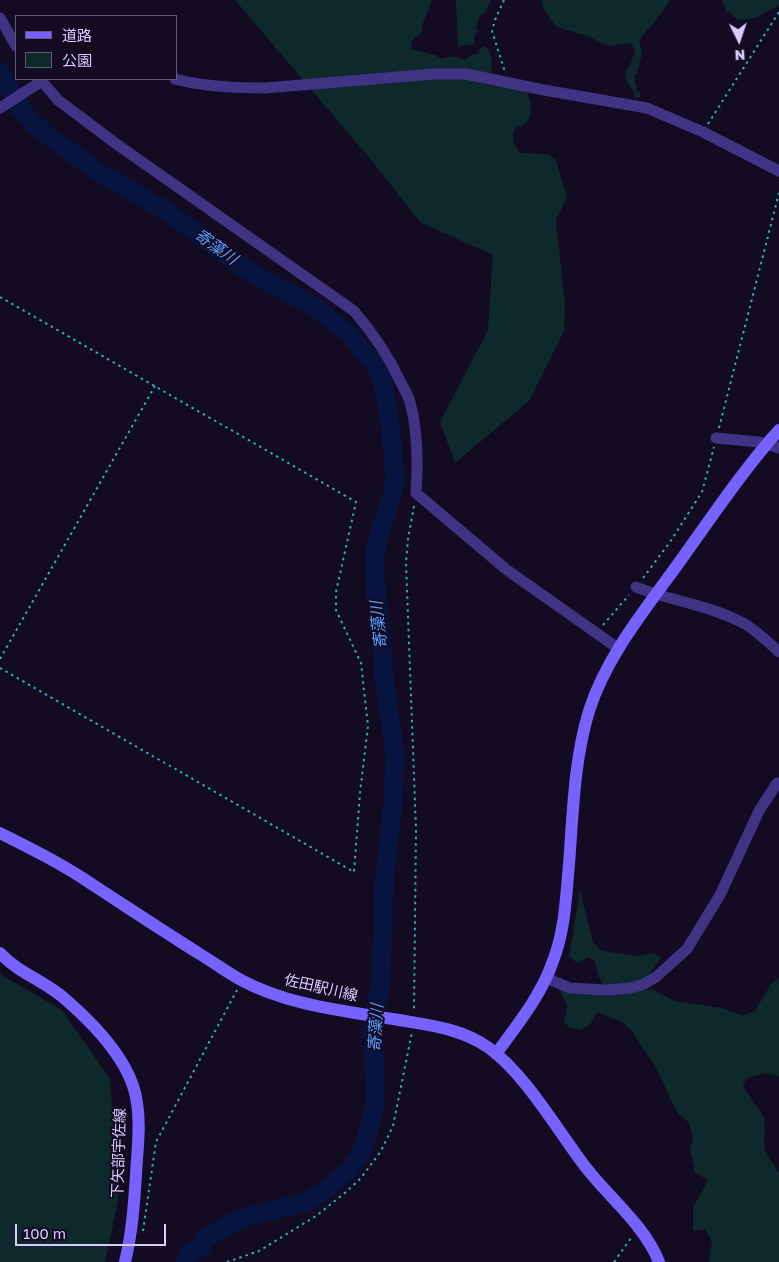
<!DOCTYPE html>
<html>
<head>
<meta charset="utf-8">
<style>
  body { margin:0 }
  #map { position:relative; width:779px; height:1262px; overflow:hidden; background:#120b21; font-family:"Golos Text","Noto Sans JP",sans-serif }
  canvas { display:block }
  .legend { position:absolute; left:15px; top:15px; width:162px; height:65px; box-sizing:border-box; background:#120b21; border:1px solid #61587a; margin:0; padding:6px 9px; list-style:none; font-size:15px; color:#d7cbff }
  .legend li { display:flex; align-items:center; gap:10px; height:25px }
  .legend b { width:25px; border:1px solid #61587a }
  .north { position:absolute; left:714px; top:15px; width:50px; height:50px; -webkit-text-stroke:4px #120b21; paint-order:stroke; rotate:176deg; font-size:14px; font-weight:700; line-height:20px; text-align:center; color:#d7cbff }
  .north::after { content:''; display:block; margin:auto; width:18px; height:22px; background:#d7cbff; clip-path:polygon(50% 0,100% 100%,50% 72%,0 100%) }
  .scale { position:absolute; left:15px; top:1224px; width:151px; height:22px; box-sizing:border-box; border:2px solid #d7cbff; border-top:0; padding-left:6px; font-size:15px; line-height:18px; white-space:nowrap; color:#d7cbff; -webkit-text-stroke:4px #120b21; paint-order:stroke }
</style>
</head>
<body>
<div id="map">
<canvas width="779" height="1262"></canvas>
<ul class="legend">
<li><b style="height:6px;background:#7862ff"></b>道路</li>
<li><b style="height:14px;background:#0e292b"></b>公園</li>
</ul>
<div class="north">N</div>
<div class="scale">100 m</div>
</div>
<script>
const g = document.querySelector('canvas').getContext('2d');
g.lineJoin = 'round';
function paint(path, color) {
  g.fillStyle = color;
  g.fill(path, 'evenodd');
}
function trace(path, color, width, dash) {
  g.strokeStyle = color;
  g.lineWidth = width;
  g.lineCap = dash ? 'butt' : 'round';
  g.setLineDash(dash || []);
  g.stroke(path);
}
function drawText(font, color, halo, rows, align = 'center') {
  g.font = font + ' "Golos Text","Noto Sans JP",sans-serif';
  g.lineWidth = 4;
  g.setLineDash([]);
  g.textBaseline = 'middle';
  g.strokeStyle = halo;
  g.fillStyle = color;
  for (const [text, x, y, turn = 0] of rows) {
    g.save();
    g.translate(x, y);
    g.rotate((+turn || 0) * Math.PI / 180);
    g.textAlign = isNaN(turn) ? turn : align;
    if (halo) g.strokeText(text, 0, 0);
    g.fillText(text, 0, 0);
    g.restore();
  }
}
paint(new Path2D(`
  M235 0H432L422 26V32L411 42V49L435 55 442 59C450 55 457 56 465 60L473 54 477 55V52L481 48 485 46C496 56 491 68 489 82L527 91C530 100 535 116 525 124 522 126 518 126 514 130L513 142 520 153 548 154 556 160 567 197 556 220 565 304 564 331 529 401 455 463 440 422 488 330 493 255 420 222 372 161Z
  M456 0H491L484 14 479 16 476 28 479 31 475 34 474 44C468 46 464 44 458 47Z
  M541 0H670L655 22 641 37 640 46 642 53 637 73 634 76 637 91 640 92V97L635 98 634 92 630 88 631 86C625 82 625 76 626 70L630 66 635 51 631 43 608 46 587 36 556 27 545 11Z
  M722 0H779V5L757 17 744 20 736 19 730 12H726Z
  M580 890 593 942 602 951 638 956 653 953 661 957 648 976 624 993 652 989 674 1001 722 1008 743 1016 755 1011 771 984 779 978V1076L763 1073 746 1079 743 1086 765 1119 764 1149 779 1173V1262H709L712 1241 705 1229 693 1231V1208L708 1180 695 1173 690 1148 693 1139 689 1123 676 1111 656 1067 639 1043 632 1031 622 1022 597 1012 591 1023 581 1030 571 1028 564 1023 567 1005 558 986 604 985 598 975 595 961 589 957 577 963 569 956Z
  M0 974 62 1010 110 1079 118 1201 105 1262H0Z`), '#0e292b');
trace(new Path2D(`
  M0 71 19 107 35 125 48 136 100 173 165 210 244 268 266 281 313 306 348 333 374 364 383 380 391 432 395 479 393 492 377 541 375 559 376 596 380 618 384 679 395 755 393 802 384 884 381 983 373 1021 375 1106 365 1143 359 1156 348 1171 323 1192 306 1202 249 1216 233 1222 203 1240V1245L190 1253 185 1262`), '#06143f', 19);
trace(new Path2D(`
  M504 0 495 20 492 31 505 72
  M708 124 779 12
  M0 297 356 502 336 592V610L361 663 368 726 360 793 354 872 0 668
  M719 428 779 193
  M414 506 408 539 406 563 416 829 414 1010
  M643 578 670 542 702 492 714 447
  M603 625 629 595
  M0 659 155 386
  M143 1231 156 1142 237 990
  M227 1262 259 1251 316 1216 346 1192 361 1178 381 1151 393 1126 412 1032
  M614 1262 631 1238`), '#26b0b8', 2, [2.5, 4]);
trace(new Path2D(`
  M0 18 16 46
  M40 79 58 100 115 143 354 311C373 333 388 355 400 381 404 388 408 395 410 402 418 431 418 464 416 493L507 570 619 649
  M175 79C204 87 235 88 265 88L434 74H466L544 90 647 108 703 132 779 171
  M0 108 42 81
  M716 438 759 442 779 448
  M636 587C671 601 709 605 743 623 756 630 768 642 779 652
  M546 978 570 988 607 990 631 988 644 984 656 977 687 949 720 895 759 811 777 783H779`), '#403383', 11);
trace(new Path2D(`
  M0 833C32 849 64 865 93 885 130 909 166 933 203 956 216 964 228 973 241 980 289 1006 347 1011 399 1020 429 1025 463 1029 489 1048 526 1075 556 1128 584 1165 608 1197 644 1224 659 1262
  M0 953C18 973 45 981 65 999 94 1024 132 1063 137 1103 141 1127 137 1152 136 1175 134 1205 132 1233 125 1262
  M496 1054C517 1025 541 996 553 961 565 930 566 897 569 864 573 813 574 760 589 711 607 654 649 605 683 557 714 514 744 469 779 430`), '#7862ff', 12);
drawText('15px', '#d7cbff', '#120b21', [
  ["佐田駅川線",321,988,13],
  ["下矢部宇佐線",119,1153,-88]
]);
drawText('italic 16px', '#599fff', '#120b21', [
  ["寄藻川",216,247,36],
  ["寄藻川",379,625,-96],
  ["寄藻川",376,1028,-86]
]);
</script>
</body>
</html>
